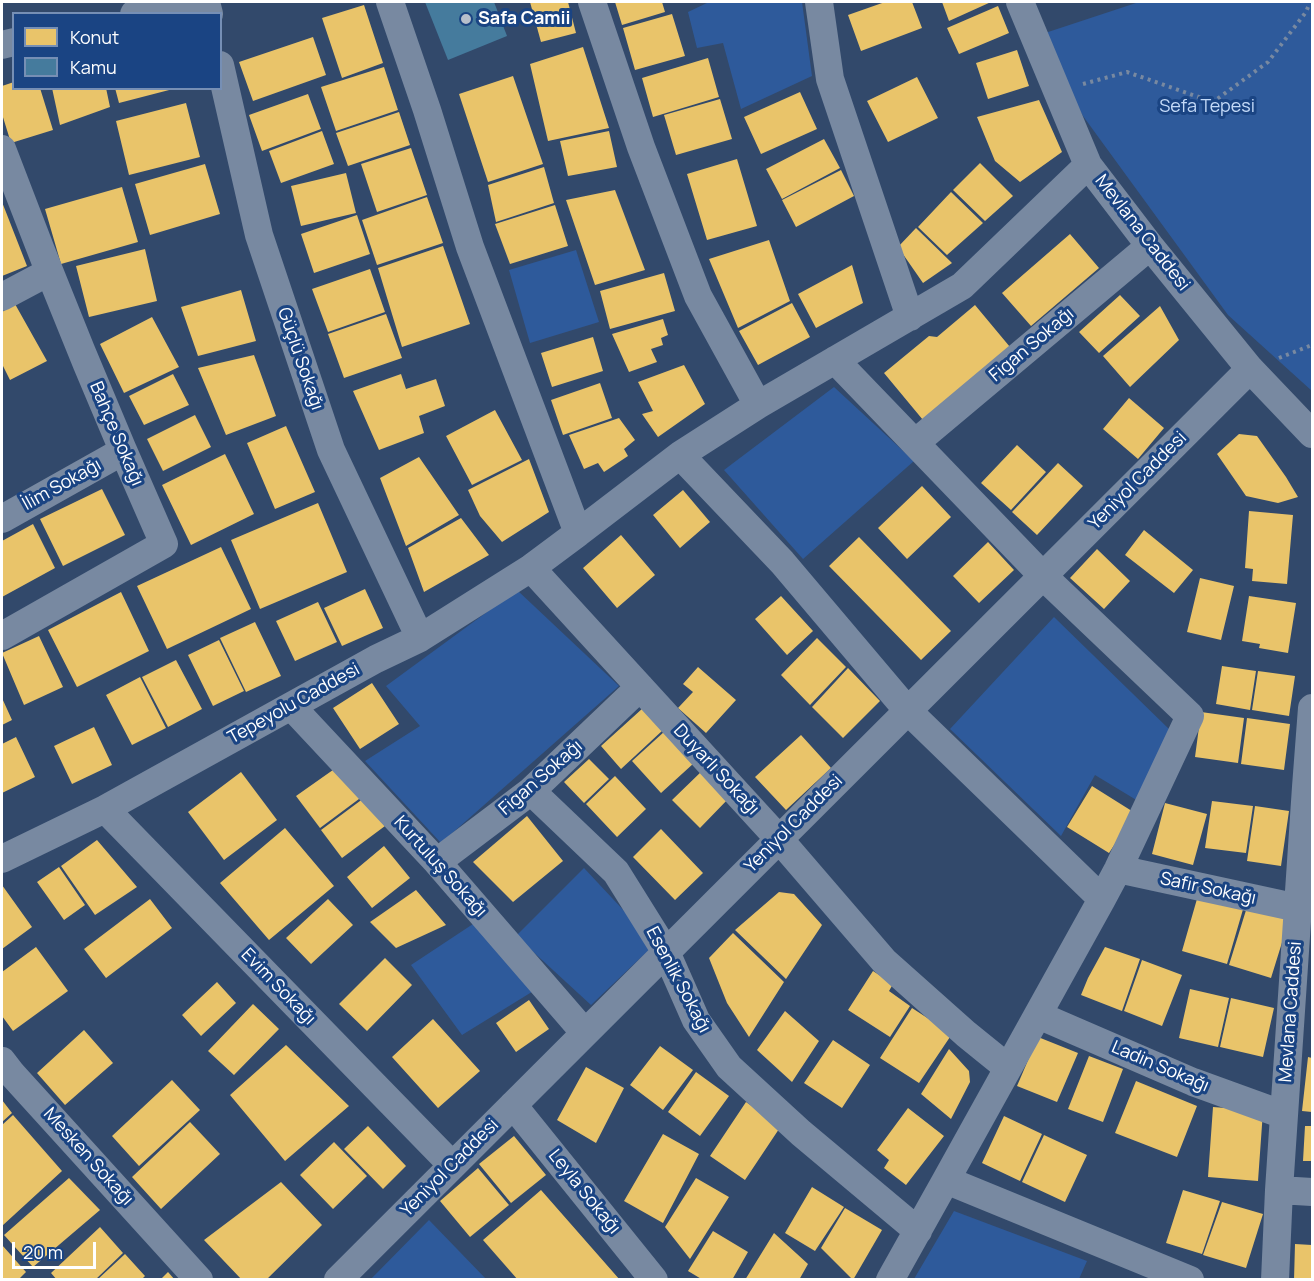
<!DOCTYPE html>
<html>
<head>
<meta charset="utf-8">
<style>
  body { margin:0 }
  #map { position:relative; width:1314px; height:1281px; overflow:hidden; background:#32496b; font-family:Manrope,sans-serif }
  canvas { display:block }
  .frame { position:absolute; inset:0; border:3px solid #fff; pointer-events:none }
  .legend { position:absolute; left:12px; top:12px; width:210px; height:78px; box-sizing:border-box; background:#1a4483; border:2px solid #768fb5; margin:0; padding:8px 10px; list-style:none; font-size:18px; color:#fff }
  .legend li { display:flex; align-items:center; gap:12px; height:30px }
  .legend b { width:30px; border:2px solid #768fb5 }
  .scale { position:absolute; left:12px; top:1242px; width:84px; height:27px; box-sizing:border-box; border:3px solid #fff; border-top:0; padding-left:8px; font-size:18px; line-height:21px; white-space:nowrap; color:#fff; -webkit-text-stroke:4px #1a4483; paint-order:stroke }
</style>
</head>
<body>
<div id="map">
<canvas width="1314" height="1281"></canvas>
<div class="frame"></div>
<ul class="legend">
<li><b style="height:16px;background:#e9c46a"></b>Konut</li>
<li><b style="height:16px;background:#457b9d"></b>Kamu</li>
</ul>
<div class="scale">20 m</div>
</div>
<script>
const g = document.querySelector('canvas').getContext('2d');
g.lineJoin = 'round';
function paint(path, color) {
  g.fillStyle = color;
  g.fill(path, 'evenodd');
}
function trace(path, color, width, dash) {
  g.strokeStyle = color;
  g.lineWidth = width;
  g.lineCap = dash ? 'butt' : 'round';
  g.setLineDash(dash || []);
  g.stroke(path);
}
function drawText(font, color, halo, rows, align = 'center') {
  g.font = font + ' Manrope,sans-serif';
  g.lineWidth = 6;
  g.setLineDash([]);
  g.textBaseline = 'middle';
  g.strokeStyle = halo;
  g.fillStyle = color;
  for (const [text, x, y, turn = 0] of rows) {
    g.save();
    g.translate(x, y);
    g.rotate((+turn || 0) * Math.PI / 180);
    g.textAlign = isNaN(turn) ? turn : align;
    if (halo) g.strokeText(text, 0, 0);
    g.fillText(text, 0, 0);
    g.restore();
  }
}
paint(new Path2D(`
  M709 2H802L812 76 741 109 723 43 697 48 688 12Z
  M1139 2H1312V391L1228 315 1083 116 1039 35Z
  M576 250 599 322 530 343 509 270Z
  M834 387 914 461 803 559 724 470Z
  M517 590 619 686 441 843 365 761 420 726 386 686Z
  M1054 617 1170 730 1138 801 1095 775 1061 836 950 729Z
  M584 868 655 944 591 1005 516 936Z
  M473 924 535 990 462 1035 411 965Z
  M954 1211 1087 1261 1079 1279H914Z
  M429 1220 486 1279H371Z`), '#2e5a9b');
paint(new Path2D(`
  M530 2H568L576 33 541 42Z
  M615 2H662L665 12 622 25Z
  M885 2H912L922 28 861 51 848 15Z
  M942 2H991L949 21Z
  M364 5 383 63 342 78 322 18Z
  M998 6 1009 33 959 54 947 28Z
  M672 14 685 56 635 70 623 28Z
  M313 37 326 75 253 101 239 62Z
  M583 47 609 128 548 141 530 64Z
  M1017 50 1029 86 988 99 976 63Z
  M708 58 719 97 653 117 642 78Z
  M384 67 398 110 336 131 321 87Z
  M513 76 543 164 488 182 459 94Z
  M917 77 938 118 888 142 867 101Z
  M14 82V88H40L53 130 11 143 2 114V86Z
  M52 88H106L110 107 60 125Z
  M115 88H173V89L119 103Z
  M800 92 817 129 761 154 744 117Z
  M308 94 321 129 262 151 249 115Z
  M720 99 732 139 676 155 664 115Z
  M1039 100 1062 152 1020 182 995 161 977 117Z
  M186 103 200 157 129 175 116 121Z
  M399 112 410 145 348 166 336 133Z
  M322 131 334 164 281 183 269 151Z
  M609 131 617 167 568 176 560 141Z
  M824 139 840 168 782 199 766 169Z
  M411 148 427 195 377 212 361 164Z
  M737 159 757 226 707 240 687 174Z
  M980 163 1013 196 985 221 953 190Z
  M205 164 220 214 150 235 135 184Z
  M544 167 554 203 496 222 488 185Z
  M841 170 854 196 796 227 782 200Z
  M346 173 356 213 301 226 291 186Z
  M122 187 138 242 61 264 45 209Z
  M615 190 645 270 595 285 566 200Z
  M951 192 983 223 947 255 918 227Z
  M427 197 443 243 377 265 362 220Z
  M2 202 27 266 2 276Z
  M555 205 568 246 510 264 495 224Z
  M357 215 370 254 314 273 301 234Z
  M916 228 952 263 923 283 898 247Z
  M1070 234 1099 268 1031 326 1002 293Z
  M769 240 790 301 738 328 709 259Z
  M443 246 470 324 402 347 378 268Z
  M145 249 157 301 89 317 76 266Z
  M852 265 863 303 816 328 798 294Z
  M370 269 385 312 328 332 312 289Z
  M664 273 675 311 610 329 600 291Z
  M241 290 256 341 198 356 181 307Z
  M1120 295 1140 316 1099 353 1079 332Z
  M792 303 810 337 758 365 739 331Z
  M15 304 47 361 10 380 2 364V312Z
  M975 305 1010 347 923 420 884 373 929 336 937 337Z
  M1160 306 1179 340 1130 387 1103 356Z
  M386 314 402 358 344 378 328 334Z
  M152 317 179 367 124 393 100 344Z
  M663 319 668 335 661 338 663 345 651 349 657 362 629 372 612 334Z
  M593 337 603 371 552 387 541 353Z
  M254 355 276 416 226 435 198 368Z
  M684 365 705 404 658 437 642 414 653 411 638 382Z
  M173 374 189 405 144 425 129 396Z
  M401 374 406 389 436 379 445 406 419 416 424 433 379 450 353 391Z
  M600 383 612 418 563 435 551 400Z
  M1129 398 1164 428 1138 459 1103 429Z
  M495 410 522 460 472 485 446 436Z
  M195 415 211 447 163 471 147 439Z
  M619 418 635 440 624 449 628 456 604 472 598 463 584 469 569 435Z
  M286 426 315 492 275 509 247 443Z
  M1239 434 1257 436 1286 477 1298 497 1278 503 1246 496 1217 454Z
  M1017 445 1046 472 1011 510 981 483Z
  M225 454 254 514 191 545 162 485Z
  M419 457 459 515 406 546 380 478Z
  M529 459 549 512 502 542 480 516 468 490Z
  M1058 463 1083 486 1037 535 1012 512Z
  M922 486 951 517 907 559 878 528Z
  M102 489 125 535 63 566 40 519Z
  M683 490 710 522 680 548 653 515Z
  M318 503 347 572 260 609 231 540Z
  M1249 511 1293 515 1287 584 1252 581 1253 569 1245 568Z
  M461 518 489 555 424 592 408 548Z
  M33 524 55 568 2 597V541Z
  M1144 530 1193 570 1174 593 1125 555Z
  M621 535 655 575 617 608 583 568Z
  M859 537 951 631 921 660 829 566Z
  M988 542 1014 570 979 603 953 576Z
  M221 547 251 609 167 649 137 586Z
  M1097 549 1130 581 1104 609 1070 578Z
  M1200 578 1234 586 1221 640 1187 632Z
  M365 589 383 628 342 646 324 608Z
  M121 592 149 651 77 687 48 630Z
  M781 596 813 631 787 655 755 619Z
  M1249 596 1296 603 1288 653 1259 648 1260 644 1242 641Z
  M318 602 337 642 295 661 276 621Z
  M255 622 281 676 246 692 220 638Z
  M39 636 63 687 24 705 2 653Z
  M817 638 846 667 810 705 781 675Z
  M219 640 244 691 213 706 188 655Z
  M176 660 202 709 168 727 142 677Z
  M1222 666 1256 671 1250 710 1216 704Z
  M698 667 736 700 706 733 678 708 693 692 683 684Z
  M848 668 880 701 843 738 812 707Z
  M1258 671 1295 676 1289 716 1252 710Z
  M140 677 166 728 132 745 106 695Z
  M372 683 399 724 360 749 333 708Z
  M2 698 12 720 2 725Z
  M643 708 663 730 621 769 601 746Z
  M1201 712 1244 718 1238 763 1195 757Z
  M1247 718 1290 724 1284 770 1241 764Z
  M94 727 112 765 72 784 54 746Z
  M665 731 694 763 661 793 632 761Z
  M801 735 831 768 786 810 755 777Z
  M16 737 35 777 2 793V744Z
  M589 759 609 779 584 803 564 782Z
  M340 765 363 796 320 828 296 796Z
  M703 770 730 797 700 828 672 800Z
  M241 772 277 820 224 860 188 812Z
  M615 776 646 809 617 837 586 804Z
  M1092 786 1135 813 1109 853 1067 827Z
  M364 798 385 826 342 858 321 830Z
  M1212 801 1253 806 1246 853 1205 848Z
  M1165 803 1207 814 1193 865 1152 854Z
  M1255 806 1289 811 1281 866 1247 861Z
  M527 816 563 861 513 902 473 862Z
  M285 828 334 886 269 940 220 883Z
  M661 829 703 873 675 900 633 857Z
  M97 840 137 887 95 915 61 866Z
  M384 846 410 878 372 908 347 877Z
  M59 867 85 905 64 920 37 882Z
  M2 885 32 927 2 949Z
  M416 890 446 925 396 948 370 922Z
  M779 892 794 894 822 925 786 979 735 930Z
  M1199 892 1244 906 1227 964 1182 951Z
  M150 899 172 928 106 978 84 949Z
  M328 899 353 925 311 964 286 938Z
  M1247 907 1289 920 1271 978 1229 965Z
  M733 933 784 982 749 1037 727 1003 709 958Z
  M36 947 68 991 13 1031 2 1016V972Z
  M1105 947 1140 959 1122 1011 1081 995 1088 978Z
  M385 958 412 985 367 1031 339 1004Z
  M1142 960 1182 975 1162 1026 1124 1011Z
  M873 971 893 984 889 991 910 1006 890 1037 848 1010Z
  M217 982 236 1003 201 1036 182 1015Z
  M1190 989 1229 998 1218 1047 1179 1038Z
  M1231 998 1274 1008 1263 1057 1220 1047Z
  M529 1000 549 1029 516 1052 496 1023Z
  M253 1004 279 1029 234 1075 208 1051Z
  M912 1008 952 1034 919 1083 880 1058Z
  M785 1011 819 1041 792 1082 757 1050Z
  M433 1019 480 1071 438 1108 392 1057Z
  M84 1030 113 1063 65 1105 37 1073Z
  M1038 1037 1078 1053 1057 1102 1017 1086Z
  M833 1040 870 1065 842 1108 804 1083Z
  M286 1045 349 1106 285 1161 230 1095Z
  M660 1046 693 1070 663 1110 630 1085Z
  M949 1049 969 1071 970 1082 951 1119 921 1094Z
  M1089 1056 1123 1069 1103 1122 1068 1109Z
  M1308 1057 1312 1058V1112L1302 1111Z
  M586 1067 624 1088 596 1143 557 1120Z
  M696 1072 729 1096 700 1136 668 1112Z
  M172 1080 200 1110 139 1166 112 1136Z
  M1136 1081 1197 1106 1177 1157 1115 1133Z
  M2 1100 12 1113 2 1122Z
  M746 1102 781 1126 745 1180 710 1156Z
  M1213 1107 1263 1111 1258 1181 1208 1177Z
  M908 1108 944 1136 906 1185 884 1168 889 1160 877 1150Z
  M13 1115 62 1171 2 1226V1125Z
  M1004 1116 1042 1134 1020 1181 982 1163Z
  M190 1122 220 1154 161 1209 132 1177Z
  M368 1126 406 1166 383 1189 344 1149Z
  M1305 1126H1312V1161H1303Z
  M663 1134 699 1154 663 1223 624 1201Z
  M1044 1135 1087 1155 1065 1202 1022 1182Z
  M514 1136 546 1175 511 1203 479 1164Z
  M334 1142 367 1176 333 1209 300 1175Z
  M478 1168 509 1205 470 1237 440 1201Z
  M69 1178 100 1210 33 1267 4 1235Z
  M696 1178 729 1197 690 1259 665 1227Z
  M281 1182 322 1225 266 1280H242L204 1240Z
  M812 1187 844 1207 815 1251 785 1233Z
  M541 1190 620 1280H518L483 1240Z
  M1183 1190 1220 1201 1202 1254 1166 1243Z
  M1222 1202 1263 1214 1246 1268 1203 1255Z
  M845 1208 882 1230 853 1280 821 1248Z
  M100 1227 123 1253 95 1280H57L51 1273Z
  M713 1231 748 1252 732 1280H703L688 1271Z
  M774 1233 808 1264 799 1280H745Z
  M1295 1244 1312 1245V1280H1294Z
  M2 1245 26 1272 18 1280H2Z
  M125 1254 145 1276 141 1280H97Z
  M168 1272 175 1280H160Z`), '#e9c46a');
paint(new Path2D(`
  M425 2H494L507 36 448 60Z`), '#457b9d');
trace(new Path2D(`
  M1083 84 1127 72 1213 102 1268 62 1306 12 1310 2
  M1279 358 1312 345`), '#7889a1', 4, [3, 4.5]);
trace(new Path2D(`
  M206 2 209 14
  M390 2 427 110 470 247 578 533 680 455
  M592 2 641 147 698 296 758 405
  M819 2 830 79 910 317
  M1020 2 1088 165 1150 246 1250 369 1312 434
  M134 14 185 2
  M2 45 14 42
  M220 65 259 235 331 450 420 638
  M2 149C52 282 106 414 164 544L2 636
  M1088 165 962 286 758 405 680 455 782 562 908 711 1102 899 946 1180 1190 1280
  M2 297 49 272
  M835 360 1043 576 1190 716 1118 869 1102 899
  M915 443 1150 246
  M2 519 123 451
  M531 568 779 839 884 961 966 1034 1008 1068
  M291 706 437 862 585 1033
  M531 791 616 872 666 952 696 1020 729 1067 801 1133 918 1231
  M105 809 452 1165
  M2 859 105 809 376 659 420 638 531 568 578 533
  M437 862 531 791 640 687
  M1118 869 1298 908
  M1038 1015 1193 1082 1284 1115
  M2 1061 12 1074 199 1280
  M513 1105 654 1280
  M1279 1190 1312 1192
  M338 1280 1250 369
  M890 1280 946 1180
  M1275 1280 1279 1190 1306 787 1312 708`), '#7889a1', 28);
for (const [x, y, r, color] of [
  [466,19,6,"#b7bfcb"]
]) {
  const dot = new Path2D();
  dot.arc(x, y, r, 0, 2 * Math.PI);
  g.fillStyle = color;
  g.fill(dot);
  trace(dot, '#1a4483', 2);
}
drawText('bold 18px', '#fff', '#1a4483', [
  ["Safa Camii",478,19]
], 'left');
drawText('18px', '#c4daf8', '#1a4483', [
  ["Sefa Tepesi",1207,107]
]);
drawText('18px', '#fff', '#1a4483', [
  ["Mevlana Caddesi",1142,233,52],
  ["Figan Sokağı",1032,345,-40],
  ["Güçlü Sokağı",300,359,71],
  ["Bahçe Sokağı",116,434,67],
  ["Yeniyol Caddesi",1138,481,-45],
  ["İlim Sokağı",62,485,-29],
  ["Tepeyolu Caddesi",294,704,-29],
  ["Duyarlı Sokağı",716,770,47],
  ["Figan Sokağı",541,778,-41],
  ["Yeniyol Caddesi",794,824,-45],
  ["Kurtuluş Sokağı",440,867,48],
  ["Safir Sokağı",1208,889,12],
  ["Esenlik Sokağı",678,980,62],
  ["Evim Sokağı",278,987,46],
  ["Mevlana Caddesi",1291,1012,-86],
  ["Ladin Sokağı",1160,1067,23],
  ["Mesken Sokağı",88,1157,48],
  ["Yeniyol Caddesi",450,1168,-45],
  ["Leyla Sokağı",584,1192,51]
]);
</script>
</body>
</html>
